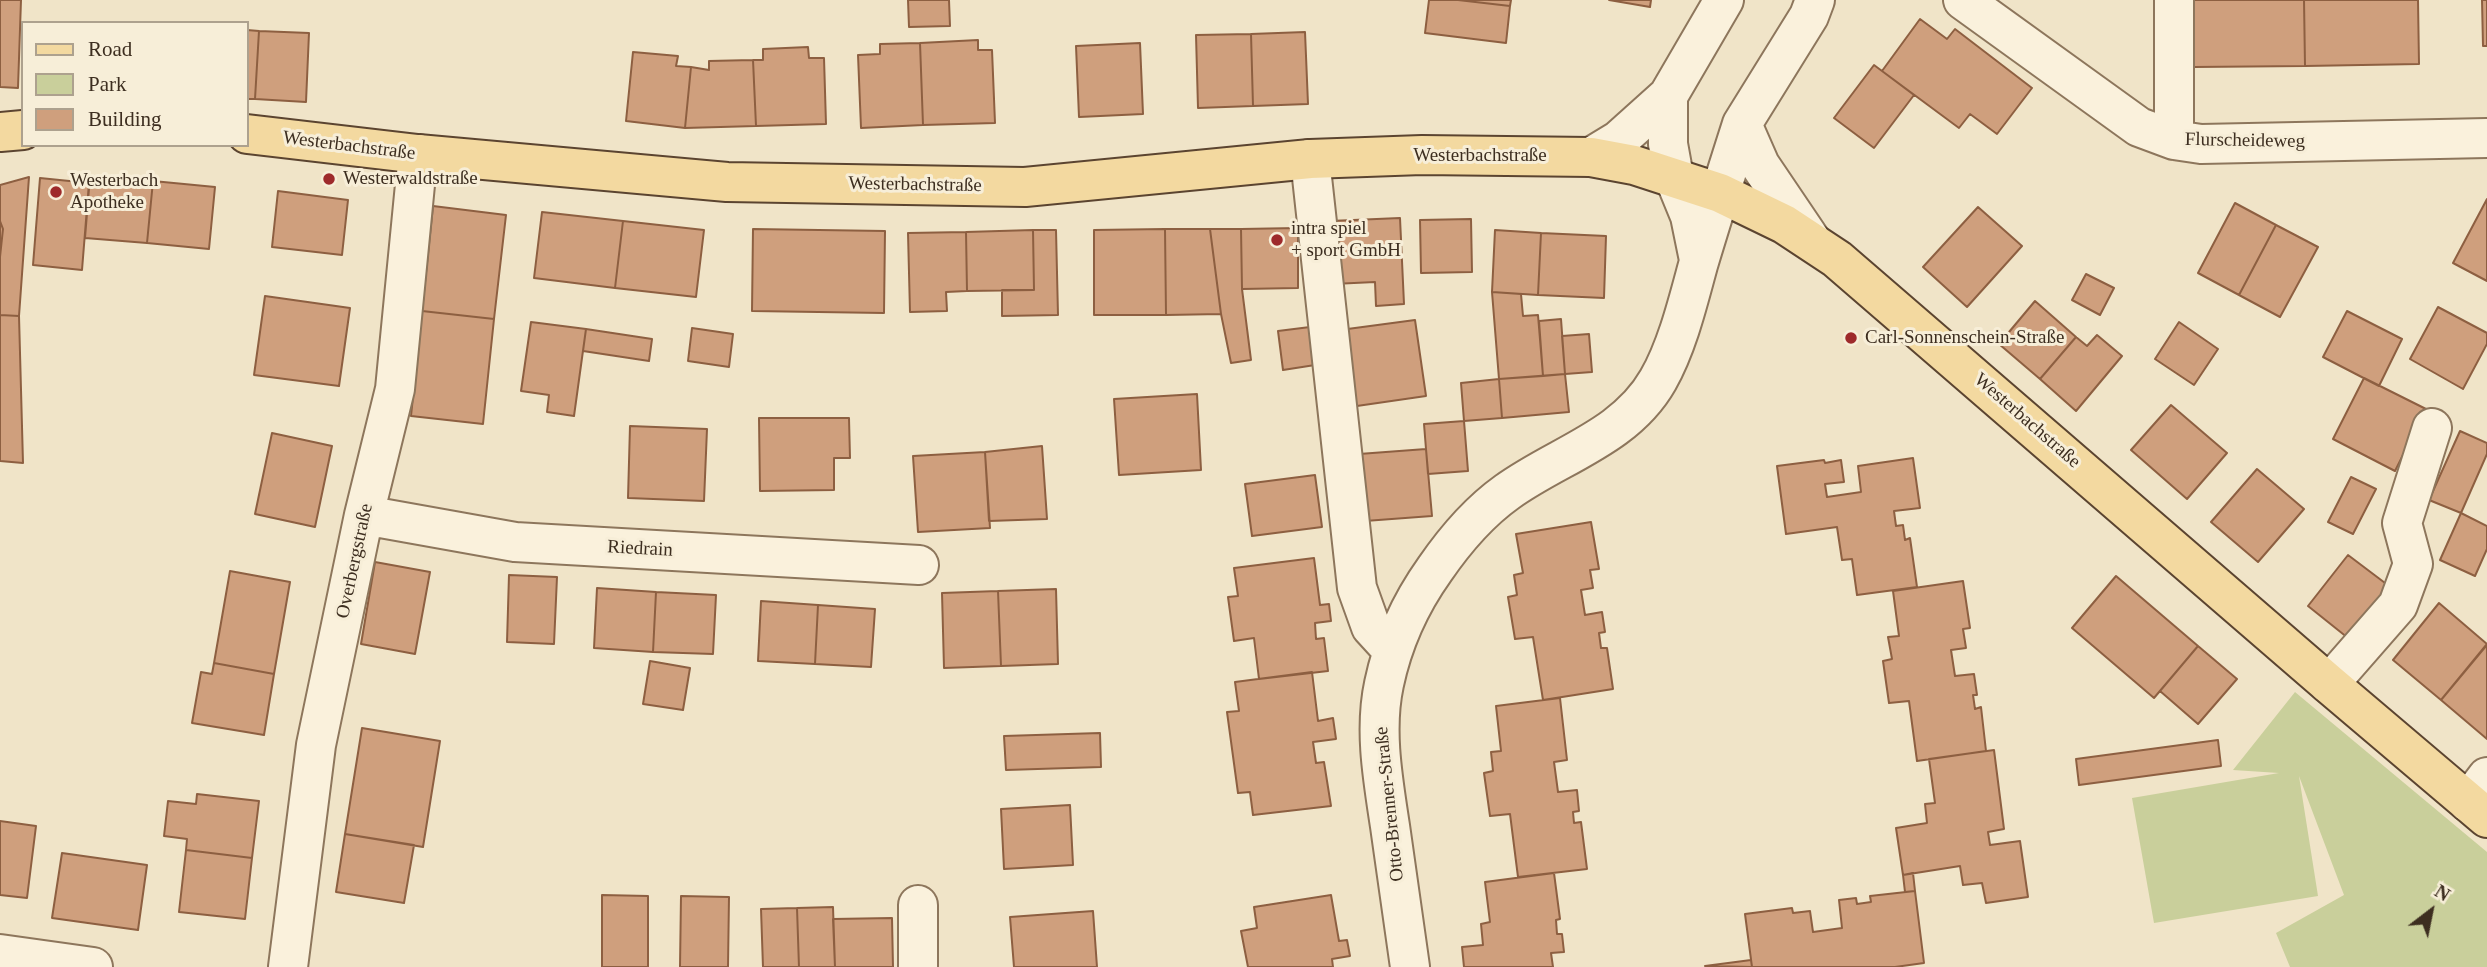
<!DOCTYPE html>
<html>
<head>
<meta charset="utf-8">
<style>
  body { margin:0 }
  #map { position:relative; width:2487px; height:967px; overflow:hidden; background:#f0e4c8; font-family:"Times New Roman",serif }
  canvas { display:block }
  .legend { position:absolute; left:21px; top:21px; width:228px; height:126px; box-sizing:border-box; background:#f7eed8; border:2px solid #ada18e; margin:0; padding:9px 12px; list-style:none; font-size:21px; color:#3d2e20 }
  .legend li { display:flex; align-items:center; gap:14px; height:35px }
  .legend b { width:35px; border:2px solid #ada18e }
  .north { position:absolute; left:2396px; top:876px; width:70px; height:70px; -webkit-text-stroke:5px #f7eed8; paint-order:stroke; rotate:32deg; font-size:19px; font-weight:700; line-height:28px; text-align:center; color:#3d2e20 }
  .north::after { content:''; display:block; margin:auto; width:24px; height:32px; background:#3d2e20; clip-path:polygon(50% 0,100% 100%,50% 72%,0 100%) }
</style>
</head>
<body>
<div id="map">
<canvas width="2487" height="967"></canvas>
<ul class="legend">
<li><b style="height:9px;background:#f3d9a0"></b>Road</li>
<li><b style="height:19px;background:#c9cf9b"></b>Park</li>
<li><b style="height:19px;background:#cf9f7d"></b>Building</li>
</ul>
<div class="north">N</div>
</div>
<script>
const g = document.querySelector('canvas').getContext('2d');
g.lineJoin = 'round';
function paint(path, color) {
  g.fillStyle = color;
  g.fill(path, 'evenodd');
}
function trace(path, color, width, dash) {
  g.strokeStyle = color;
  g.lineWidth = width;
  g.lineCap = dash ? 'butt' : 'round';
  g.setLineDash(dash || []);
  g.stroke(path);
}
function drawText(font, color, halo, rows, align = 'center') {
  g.font = font + ' "Times New Roman",serif';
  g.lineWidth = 6;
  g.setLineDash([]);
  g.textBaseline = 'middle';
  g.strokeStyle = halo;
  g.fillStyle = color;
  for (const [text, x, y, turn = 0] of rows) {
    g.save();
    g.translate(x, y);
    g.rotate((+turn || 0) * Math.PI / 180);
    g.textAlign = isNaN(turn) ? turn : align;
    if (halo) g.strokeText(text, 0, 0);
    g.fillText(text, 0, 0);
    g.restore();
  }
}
paint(new Path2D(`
  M2295 692 2487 852V967H2290L2276 933 2344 895 2299 776 2318 896 2154 923 2132 798 2279 773 2233 770Z`), '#c9cf9b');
const building = new Path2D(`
  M0 0H21L18 88 0 87Z
  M908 0H949L950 26 909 27Z
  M1429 0H1458L1510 6 1506 43 1425 33Z
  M1458 0H1511L1510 6Z
  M1609 0H1651L1650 7Z
  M2193 0H2304L2305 66 2194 67Z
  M2304 0H2418L2419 64 2305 66Z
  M2482 0H2487V46H2483Z
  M1920 19 1947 39 1955 29 2032 88 1997 134 1970 114 1959 128 1882 71Z
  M247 30 259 31 255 99H247Z
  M259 31 309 33 306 102 255 99Z
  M1305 32 1308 104 1253 106 1251 34Z
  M1251 34 1253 106 1198 108 1196 35Z
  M978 40V50H992L995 123 923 125 920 43Z
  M920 43 923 125 861 128 858 55 880 54V44Z
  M1140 43 1143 114 1079 117 1076 46Z
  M808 47 809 58H824L826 124 756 126 753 60H763V49Z
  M633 52 678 56 676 66 691 67 685 128 626 121Z
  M753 60 756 126 685 128 691 67 709 70V61Z
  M1874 65 1914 95 1874 148 1834 118Z
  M90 176 153 181 147 243 85 238Z
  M29 177 19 316 0 315V257L3 229 0 221V185Z
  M40 178 89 183 82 270 33 265Z
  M153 181 215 187 209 249 147 243Z
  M278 191 348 200 342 255 272 247Z
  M2487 199V281L2453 263Z
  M2235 203 2276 225 2239 295 2198 273Z
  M433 206 506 215 494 319 422 311Z
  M1978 207 2022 246 1967 307 1923 267Z
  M542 212 623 221 615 288 534 278Z
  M1400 218 1404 304 1376 306 1375 282 1333 284 1330 221Z
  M1471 219 1472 272 1421 273 1420 220Z
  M0 221 3 229 0 257Z
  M623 221 704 230 696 297 615 288Z
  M2276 225 2318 247 2280 317 2239 295Z
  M1298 228V288L1242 289 1241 229Z
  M753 229 885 231 884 313 752 311Z
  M1165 229H1210L1221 314 1166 315Z
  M1165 229 1166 315H1094V230Z
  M1210 229H1241L1242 289 1251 360 1231 363 1221 314Z
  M1033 230 1034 290 967 291 966 232Z
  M1033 230H1056L1058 315 1002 316V290H1034Z
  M1495 230 1541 233 1538 295 1492 292Z
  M966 232 967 291 946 292 947 311 910 312 908 233Z
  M1541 233 1606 236 1604 298 1538 295Z
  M2086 274 2114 288 2100 315 2072 300Z
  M1492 292 1521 294 1523 316 1538 315 1543 376 1499 379Z
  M265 296 350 308 339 386 254 375Z
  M2035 301 2076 337 2040 379 1999 344Z
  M2438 307 2487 333V344L2463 389 2410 359Z
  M422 311 494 319 483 424 411 416Z
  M2347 311 2402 339 2379 386 2323 357Z
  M0 315 19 316 23 463 0 461Z
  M1561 319 1565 374 1543 376 1539 321Z
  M1415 320 1426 396 1350 407 1340 330Z
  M531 322 586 329 574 416 547 412 549 395 521 391Z
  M2179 322 2218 349 2194 385 2155 359Z
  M1310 327 1315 365 1283 370 1278 331Z
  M692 328 733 334 729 367 688 361Z
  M586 329 652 339 649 361 583 351Z
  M1589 334 1592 372 1565 374 1562 336Z
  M2097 335 2122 356 2076 411 2040 379 2076 337 2087 346Z
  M1565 374 1569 412 1502 418 1499 379Z
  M2364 378 2426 409 2395 471 2333 439Z
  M1499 379 1502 418 1464 421 1461 383Z
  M1197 394 1201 470 1119 475 1114 399Z
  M2171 405 2227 453 2187 499 2131 450Z
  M759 418H849L850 458H834V490L760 491Z
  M1464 421 1468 471 1428 474 1424 424Z
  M630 426 707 429 704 501 628 498Z
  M2460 431 2487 443V454L2461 513 2429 500Z
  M272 433 332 446 315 527 255 514Z
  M1042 446 1047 519 989 521 985 452Z
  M1426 449 1432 516 1365 521 1359 454Z
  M985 452 990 528 918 532 913 456Z
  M1913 458 1920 508 1894 511 1896 526 1903 525 1905 540 1910 538 1917 587 1857 595 1852 559 1842 560 1837 527 1786 534 1777 466 1824 460 1825 463 1841 460 1844 482 1825 484 1827 497 1861 492 1858 466Z
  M2257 469 2304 509 2258 562 2211 522Z
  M1315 475 1322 527 1252 536 1245 484Z
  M2351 477 2376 489 2353 534 2328 522Z
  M2461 513 2487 526V549L2475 576 2440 560Z
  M1591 522 1599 569 1590 570 1593 588 1581 590 1585 615 1602 612 1605 632 1599 633 1601 648H1607L1613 689 1543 700 1533 637 1515 639 1508 597 1517 595 1514 575 1523 573 1516 534Z
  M2348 555 2389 586 2348 638 2308 606Z
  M1314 558 1320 605 1329 604 1331 621 1315 623 1316 639 1324 638 1328 671 1259 679 1254 638 1234 641 1228 597 1238 596 1234 568Z
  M375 562 430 572 415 654 361 644Z
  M230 571 290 582 274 674 214 663Z
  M509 575 557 577 554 644 507 642Z
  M2116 576 2198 646 2154 698 2072 628Z
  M1963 581 1970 628 1963 629 1966 648 1951 650 1955 676 1974 674 1977 695H1973L1975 709 1981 707 1986 751 1917 761 1909 701 1889 703 1883 661 1892 659 1888 637 1899 636 1893 591Z
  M597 588 656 592 653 652 594 648Z
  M1056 589 1058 664 1001 666 998 591Z
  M998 591 1001 666 944 668 942 593Z
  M656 592 716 595 713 654 653 652Z
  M761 601 818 605 815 664 758 661Z
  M2439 603 2487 644 2441 700 2393 660Z
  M818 605 875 609 871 667 815 664Z
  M2487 645V739L2441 700Z
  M2198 646 2237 679 2198 724 2160 691Z
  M650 661 690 668 683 710 643 704Z
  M214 663 274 674 264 735 192 723 201 672 212 674Z
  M1312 672 1318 721 1333 718 1336 739 1313 742 1316 763 1324 762 1331 806 1253 815 1250 792 1238 793 1227 712 1239 711 1235 682Z
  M1560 698 1567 760 1554 762 1558 792 1577 790 1579 811 1573 812 1574 823 1581 822 1587 869 1518 877 1510 814 1490 816 1484 773 1493 771 1491 752 1501 751 1496 706Z
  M362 728 440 741 423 847 345 834Z
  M1100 733 1101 767 1006 770 1004 736Z
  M2218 740 2221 766 2079 785 2076 759Z
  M1994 750 2004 829 1988 832 1990 845 2020 841 2028 897 1986 903 1982 883 1963 885 1960 866 1903 875 1896 828 1927 823 1925 804 1935 803 1929 759Z
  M197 794 259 801 252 858 186 850 187 839 164 836 168 801 196 804Z
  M1070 805 1073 865 1004 869 1001 809Z
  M0 821 36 826 27 898 0 895Z
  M345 834 414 845 404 903 336 892Z
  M186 850 252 858 245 919 179 912Z
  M62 853 147 865 138 930 52 918Z
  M1554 873 1560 919 1556 920 1557 934H1562L1564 952 1551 953 1553 967H1464L1462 947 1483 945 1481 924 1490 922 1485 882Z
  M1913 873 1915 891 1905 892 1903 875Z
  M1915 891 1924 963 1895 967H1752L1745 914 1792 908 1793 913 1810 911 1813 932 1842 928 1839 900 1856 898 1857 904 1871 902 1870 896Z
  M602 895 648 896V967H602Z
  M1331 895 1339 941 1347 940 1350 956 1332 959 1333 967H1248L1241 931 1257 928 1254 907Z
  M681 896 729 897 728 967H680Z
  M833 907 835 967H799L797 908Z
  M797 908 799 967H763L761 909Z
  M1093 911 1097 967H1014L1010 917Z
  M892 918 893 967H835L833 919Z
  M1751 960 1752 967 1705 966Z`);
paint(building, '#cf9f7d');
trace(building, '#8d5f41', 2);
const minor = new Path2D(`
  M1963 0 2139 127 2174 140 2201 144 2487 138
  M2174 0V140
  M1668 96V144L1674 177 1690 216 1699 260
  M1591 157 1619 140 1668 96 1724 0
  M1310 159 1357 588 1371 627 1392 650
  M1810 239 1760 165 1742 124 1809 16 1815 0
  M364 515 515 542 919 565
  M2329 684 2398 605 2413 564 2402 523 2432 428
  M2468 802 2487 777
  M0 954 93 967
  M288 967 316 745 364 515 395 389 418 154
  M918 967V905
  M1410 967C1403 920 1397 873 1390 826 1383 780 1374 730 1384 684 1393 641 1410 604 1435 569 1455 540 1479 512 1507 492 1558 455 1625 438 1658 380 1677 347 1688 302 1698 265 1712 218 1727 171 1742 124`);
const major = new Path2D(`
  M0 132 23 130
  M247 134 418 154 727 182 1025 187 1310 159 1422 155 1591 157 1634 165 1720 193 1784 224 1837 259 2329 684 2487 818`);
trace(minor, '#8d765c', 42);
trace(major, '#5b4430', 42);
trace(minor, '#faf1dc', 38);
trace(major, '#f3d9a0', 38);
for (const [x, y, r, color] of [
  [329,179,7,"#9e2a2b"],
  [56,192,7,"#9e2a2b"],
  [1277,240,7,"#9e2a2b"],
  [1851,338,7,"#9e2a2b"]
]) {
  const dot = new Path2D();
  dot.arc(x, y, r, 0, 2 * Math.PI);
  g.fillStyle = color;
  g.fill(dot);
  trace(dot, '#f7eed8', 2.5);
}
drawText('19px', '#3d2e20', '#f7eed8', [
  ["Flurscheideweg",2245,141,1],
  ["Westerbachstraße",349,146,7],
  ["Westerbachstraße",1480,156],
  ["Westerbachstraße",915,185,1],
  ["Westerbachstraße",2027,421,41],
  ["Riedrain",640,549,3],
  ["Overbergstraße",355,561,-78],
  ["Otto-Brenner-Straße",1390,804,-96]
]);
drawText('19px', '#3d2e20', '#f7eed8', [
  ["Westerwaldstraße",343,179],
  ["Westerbach",70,181],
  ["Apotheke",70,203],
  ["intra spiel",1291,229],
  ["+ sport GmbH",1291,251],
  ["Carl-Sonnenschein-Straße",1865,338]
], 'left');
</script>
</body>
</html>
